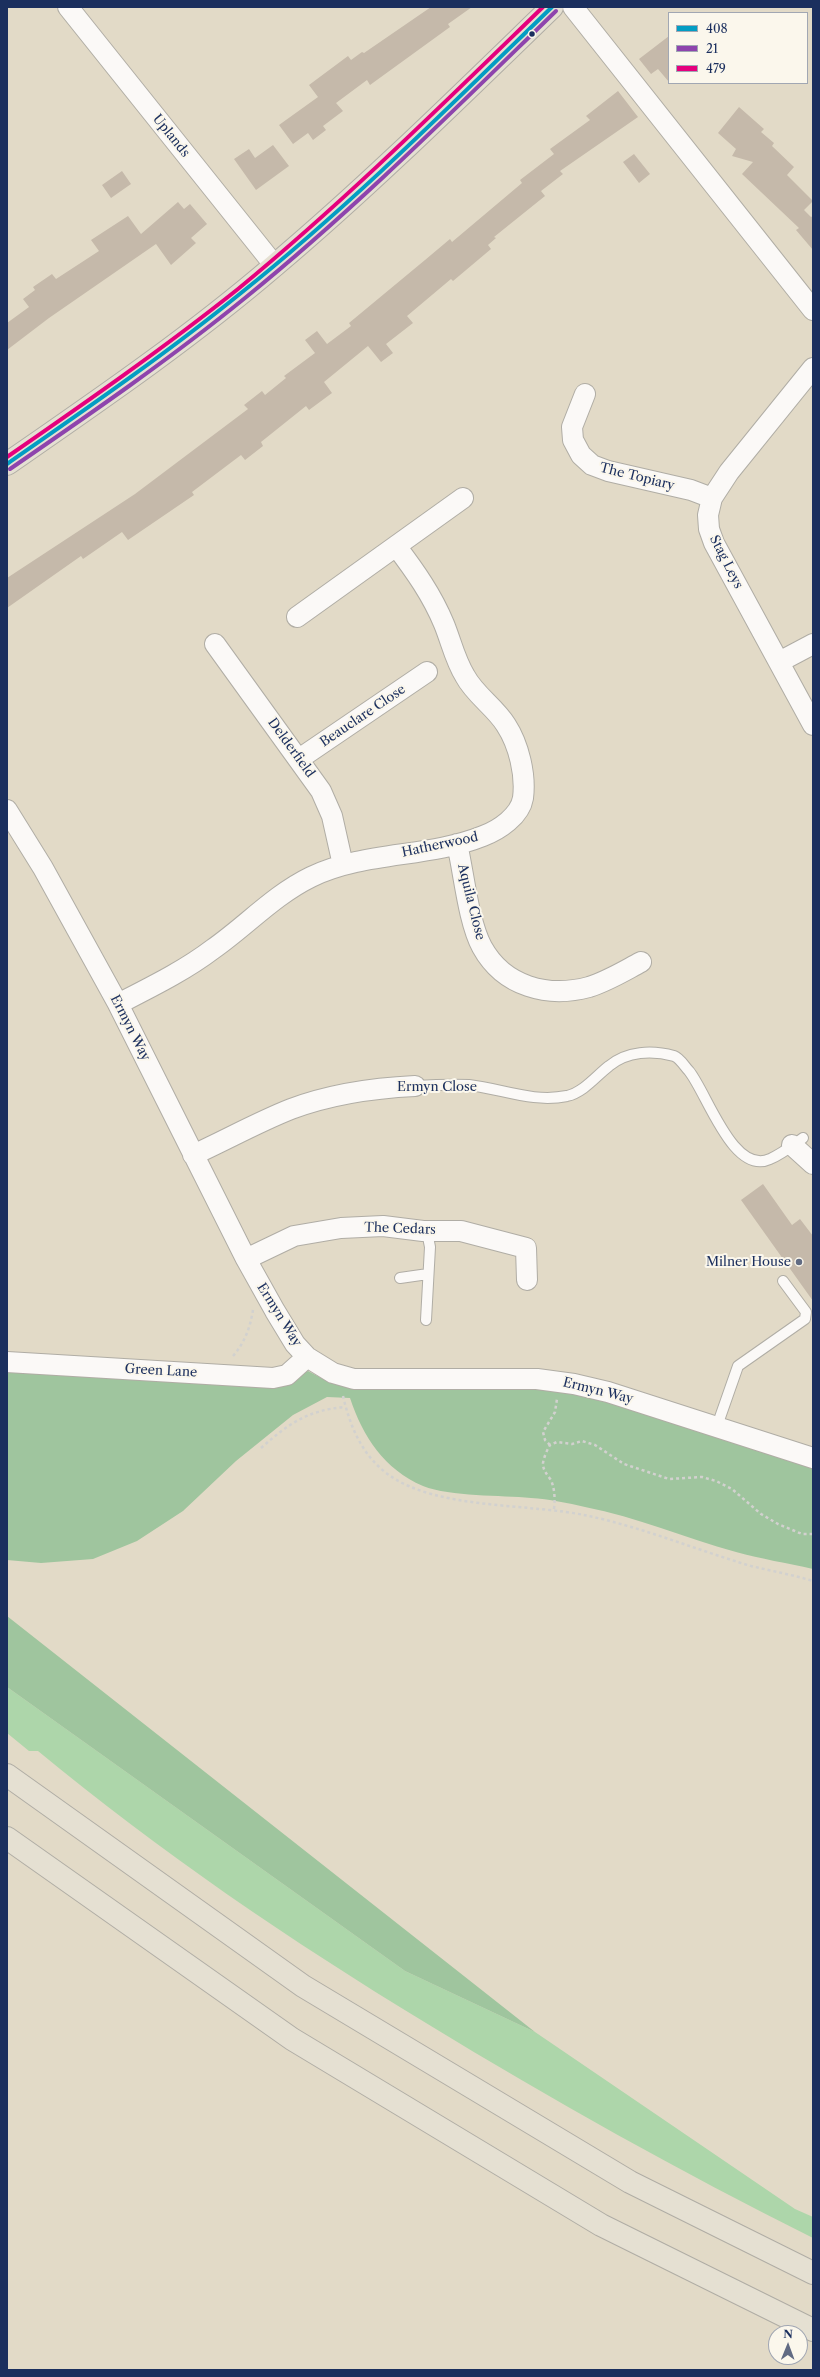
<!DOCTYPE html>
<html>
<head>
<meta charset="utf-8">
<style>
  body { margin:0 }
  #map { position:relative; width:820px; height:2377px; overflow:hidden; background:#e2dac7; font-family:"Libre Caslon Text",serif }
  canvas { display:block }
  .frame { position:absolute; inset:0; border:8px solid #1b2f5e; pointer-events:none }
  .legend { position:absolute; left:668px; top:12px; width:140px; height:72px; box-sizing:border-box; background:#fbf7ec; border:1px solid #a1a7b3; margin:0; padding:5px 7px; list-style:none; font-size:12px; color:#1b2f5e }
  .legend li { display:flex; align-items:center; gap:8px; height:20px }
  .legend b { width:20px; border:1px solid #a1a7b3 }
  .north { position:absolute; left:768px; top:2325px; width:40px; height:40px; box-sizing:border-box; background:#fbf7ec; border:1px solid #a1a7b3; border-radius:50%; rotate:1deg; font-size:11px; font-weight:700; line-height:16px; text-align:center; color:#1b2f5e }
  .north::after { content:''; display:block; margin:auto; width:14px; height:18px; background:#616b83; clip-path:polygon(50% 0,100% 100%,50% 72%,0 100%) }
</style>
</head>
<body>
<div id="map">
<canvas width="820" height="2377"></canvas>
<div class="frame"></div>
<ul class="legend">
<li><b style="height:5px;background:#039dc3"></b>408</li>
<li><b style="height:5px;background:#8e44ad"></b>21</li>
<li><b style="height:5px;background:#e5007d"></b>479</li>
</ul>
<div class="north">N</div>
</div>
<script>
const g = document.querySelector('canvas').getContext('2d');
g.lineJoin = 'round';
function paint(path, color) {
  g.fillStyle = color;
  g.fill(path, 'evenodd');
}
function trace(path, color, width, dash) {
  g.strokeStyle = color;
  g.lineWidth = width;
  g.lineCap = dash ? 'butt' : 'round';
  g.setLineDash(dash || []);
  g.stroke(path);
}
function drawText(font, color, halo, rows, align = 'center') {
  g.font = font + ' "Libre Caslon Text",serif';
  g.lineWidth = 4;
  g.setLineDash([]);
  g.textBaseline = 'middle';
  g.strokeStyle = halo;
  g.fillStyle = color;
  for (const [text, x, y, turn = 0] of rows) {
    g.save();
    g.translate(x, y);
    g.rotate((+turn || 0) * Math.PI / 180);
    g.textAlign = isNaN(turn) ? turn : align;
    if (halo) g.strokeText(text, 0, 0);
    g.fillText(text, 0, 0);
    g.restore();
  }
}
paint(new Path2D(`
  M7 1687 405 1971 535 2032 795 2209 813 2217V2238C681 2172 552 2100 426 2023 291 1941 160 1852 38 1751H29L7 1733Z`), '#add6aa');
paint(new Path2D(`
  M7 1370 276 1386 308 1371 325 1380 359 1385 566 1386 813 1464V1569C787 1563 761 1559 736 1552 685 1538 637 1517 585 1507 568 1503 549 1499 531 1498 501 1495 451 1497 423 1486 384 1469 363 1437 350 1398L327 1397 293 1415 236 1461 183 1511 137 1541 93 1559 41 1563 7 1560Z
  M7 1616 535 2032 405 1971 7 1687Z`), '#9fc59e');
paint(new Path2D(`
  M431 7H472L448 24 450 27 370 85 367 80 336 103 343 111 323 126 326 130 313 140 308 133 293 144 279 125 318 97 309 85 348 56 351 60 362 52 364 53Z
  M669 36V82L658 69 651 74 639 59Z
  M618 91 638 117 560 171 563 174 541 191 545 196 494 237 496 238 488 245 491 249 453 281 451 279 407 316 413 323 386 344 393 353 381 362 368 346 324 382 332 393 309 410 306 406 261 442 263 446 245 460 241 455 192 492 194 495 128 540 122 532 83 559 81 556 7 608V578L135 494 248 409 244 405 262 391 265 395 286 378 284 376 315 353 305 340 317 331 327 344 351 326 349 323 425 260 450 239 452 242 522 183 520 180 554 154 550 149 590 120 586 116Z
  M739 107 764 129 761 132 774 143 772 146 794 167 787 175 813 201 804 210 811 217 813 216V250L796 230 799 228 742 174 753 162 732 156 736 149 718 133Z
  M273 145 289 166 256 190 234 159 249 149 255 158Z
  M634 154 650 174 639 183 623 162Z
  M122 171 131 184 111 198 102 185Z
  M178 202 184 209 190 204 207 224 191 238 196 243 171 265 156 244 49 318 7 350V323L29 307 23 299 35 290 33 287 52 274 56 279 99 251 91 240 128 216 141 234Z
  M763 1184 792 1225 800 1219 813 1236V1301L741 1200Z`), '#c5b9aa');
const service = new Path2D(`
  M415 1086C432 1085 451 1084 469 1085 503 1089 533 1103 567 1096 584 1092 596 1076 609 1066 627 1051 652 1050 674 1056 680 1058 685 1067 689 1071 707 1093 733 1176 770 1159 782 1154 793 1145 803 1138
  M423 1231 428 1237 430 1247 426 1320
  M400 1278 428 1274
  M717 1426 738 1366 805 1319 806 1312 783 1281`);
const minor = new Path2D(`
  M68 7 275 266
  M573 7 813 310
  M813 368 729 472 712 498 708 515 709 529 714 543 813 725
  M585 394 572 427 573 440 581 455 592 465 608 471 691 490 712 498
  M297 617 463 498
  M215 644 321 791 332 816 343 865
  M779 662 813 644
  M299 759 427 672
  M7 810 43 868 118 1004 246 1259 275 1311 295 1344 307 1357 333 1373 354 1379H537L574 1384 608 1392 813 1458
  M457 844C464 873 468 921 482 947 504 987 548 998 589 987 608 981 624 971 641 962
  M118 1004C151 987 184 971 213 949 246 926 274 895 311 877 365 851 428 858 483 836 499 830 520 816 523 798 526 775 519 745 506 725 495 707 475 695 465 676 455 660 451 641 444 624 432 595 415 571 396 546
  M792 1145 813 1164
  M193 1155C226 1140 258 1122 291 1109 331 1094 373 1088 415 1086
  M246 1259 294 1236 341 1228 383 1226 423 1231H461L526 1248 527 1280
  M7 1362 273 1378 287 1375 307 1357`);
const trunk = new Path2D(`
  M7 464C98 401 190 338 274 266 371 184 461 95 552 7`);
const motorway = new Path2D(`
  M7 1775 303 1986 630 2182 813 2273
  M7 1838 292 2039 601 2225 813 2330`);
trace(service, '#b0ada5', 12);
trace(minor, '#b0ada5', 22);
trace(trunk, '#b0ada5', 24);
trace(motorway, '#b0ada5', 24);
trace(new Path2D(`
  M233 1356C245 1342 250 1328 253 1310
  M343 1396C350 1426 362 1456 389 1475 438 1510 530 1503 589 1516 644 1528 697 1550 751 1566 772 1571 793 1575 813 1581
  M550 1445 545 1440 543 1432 555 1412 557 1399
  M261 1448C288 1424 308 1410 345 1407
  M554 1509C555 1499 555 1490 551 1480 547 1474 543 1471 543 1463 544 1457 547 1450 550 1445L557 1442 572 1444 582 1441 595 1445 624 1464 669 1479 702 1477 716 1481 732 1489 761 1514 778 1524 802 1534H813`), '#d2d1cf', 2.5, [3, 3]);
trace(service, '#fbf9f7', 10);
trace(minor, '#fbf9f7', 20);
trace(trunk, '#e5e0d2', 22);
trace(motorway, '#e5e0d2', 22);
trace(new Path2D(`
  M7 464C86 409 166 354 241 293 351 205 451 105 552 7`), '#039dc3', 4);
trace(new Path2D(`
  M10 469C90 414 170 359 245 298 355 209 455 109 556 11`), '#8e44ad', 4);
trace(new Path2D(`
  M7 457C85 403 164 348 238 289 345 201 444 103 543 7`), '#e5007d', 4);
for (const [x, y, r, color] of [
  [532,34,3.5,"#1b2f5e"],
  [799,1262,4,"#616b83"]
]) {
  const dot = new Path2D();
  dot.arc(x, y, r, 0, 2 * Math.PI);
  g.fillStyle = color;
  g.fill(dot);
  trace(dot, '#fbf7ec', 1.5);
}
drawText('13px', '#1b2f5e', '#fbf7ec', [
  ["Uplands",171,136,51],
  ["The Topiary",637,477,14],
  ["Stag Leys",726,562,63],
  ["Beauclare Close",363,716,-34],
  ["Delderfield",291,748,54],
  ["Hatherwood",440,845,-12],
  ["Aquila Close",471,902,76],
  ["Ermyn Way",130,1028,63],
  ["Ermyn Close",437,1087],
  ["The Cedars",400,1229,2],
  ["Ermyn Way",279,1315,58],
  ["Green Lane",161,1371,3],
  ["Ermyn Way",598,1391,14]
]);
drawText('13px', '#1b2f5e', '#fbf7ec', [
  ["Milner House",791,1262]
], 'right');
</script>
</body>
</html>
